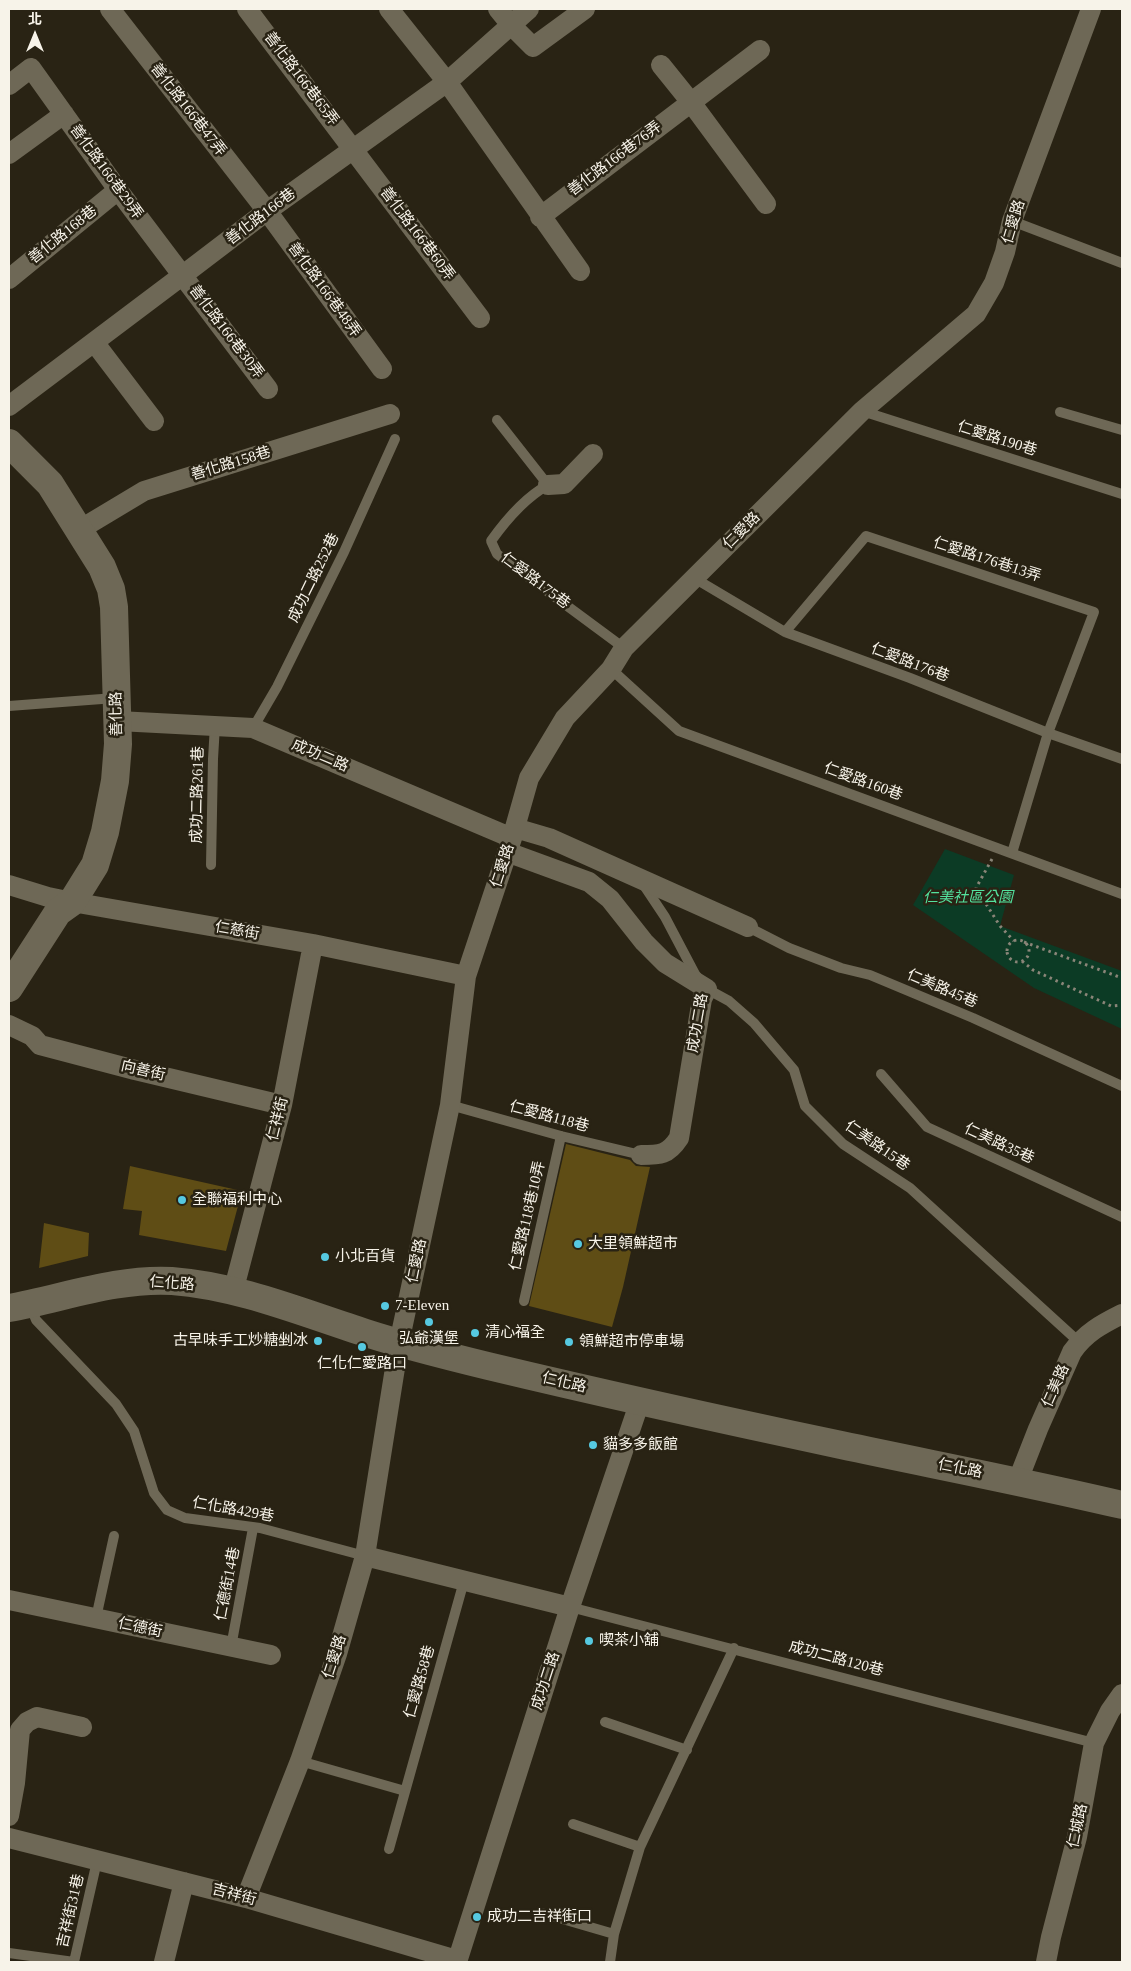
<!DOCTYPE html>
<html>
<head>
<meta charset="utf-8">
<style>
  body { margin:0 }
  #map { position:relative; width:1131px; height:1971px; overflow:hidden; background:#292314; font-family:"Times New Roman","Noto Sans TC",serif }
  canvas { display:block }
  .frame { position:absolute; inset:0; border:10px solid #f7f3e9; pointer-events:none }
  .north { position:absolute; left:10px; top:10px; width:50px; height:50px; -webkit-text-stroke:4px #292314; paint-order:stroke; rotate:0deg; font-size:14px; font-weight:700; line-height:20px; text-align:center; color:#f7f3e9 }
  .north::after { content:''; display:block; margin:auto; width:18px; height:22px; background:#f7f3e9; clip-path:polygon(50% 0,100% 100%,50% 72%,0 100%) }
</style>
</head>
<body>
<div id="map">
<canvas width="1131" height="1971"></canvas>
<div class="frame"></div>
<div class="north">北</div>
</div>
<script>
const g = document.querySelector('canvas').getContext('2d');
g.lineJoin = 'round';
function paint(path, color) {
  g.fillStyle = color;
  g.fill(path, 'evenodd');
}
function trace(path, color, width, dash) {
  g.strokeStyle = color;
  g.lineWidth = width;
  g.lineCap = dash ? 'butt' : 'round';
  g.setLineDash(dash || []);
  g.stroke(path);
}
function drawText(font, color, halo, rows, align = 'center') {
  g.font = font + ' "Times New Roman","Noto Sans TC",serif';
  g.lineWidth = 5;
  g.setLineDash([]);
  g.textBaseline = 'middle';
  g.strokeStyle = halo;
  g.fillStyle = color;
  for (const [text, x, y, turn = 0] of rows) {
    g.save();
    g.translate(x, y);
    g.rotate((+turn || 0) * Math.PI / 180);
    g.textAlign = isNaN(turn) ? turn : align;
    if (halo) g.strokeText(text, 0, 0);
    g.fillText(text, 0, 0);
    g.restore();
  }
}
paint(new Path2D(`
  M945 849 1014 875 1000 926 1122 971V1029L1034 988 913 905Z`), '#0c3b25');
paint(new Path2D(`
  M566 1144 630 1160 636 1166 650 1167 623 1287 612 1327 529 1306Z
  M130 1166 242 1191 226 1251 139 1235 142 1211 123 1209Z
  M44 1223 89 1233 88 1256 39 1268Z`), '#5f4d15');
trace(new Path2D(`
  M992 859 976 888 1000 926 1014 941
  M1007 951a11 11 0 1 1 22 0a11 11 0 1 1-22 0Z
  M1024 942 1122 978
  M1022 961 1033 970 1111 1006 1122 1005`), '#8a8578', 3, [2.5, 4]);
trace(new Path2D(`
  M1012 221 1122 263
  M862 411 1122 494
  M1060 412 1122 430
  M497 420 548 485C526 497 506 520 491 541L497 554 624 648
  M694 578 785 632 910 678 1048 733 1122 759
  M785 632 866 536 1094 612 1048 733 1012 853
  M611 669 679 731 1122 894
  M9 706 115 698
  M253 728 277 687 344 552 395 439
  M211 865 213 759 215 725
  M643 884 665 917 695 974 707 989 729 1001 754 1023 794 1070 805 1106 843 1144 910 1188 1079 1342
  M748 927 789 948 841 968 870 975 973 1018 1122 1086
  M881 1074 927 1127 1122 1217
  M450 1105 561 1136 641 1155
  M524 1301 561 1136
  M30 1305 36 1320 116 1404 134 1431 154 1493 167 1510 185 1518 260 1528 365 1556
  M570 1607 1094 1743
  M96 1618 114 1536
  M231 1647 253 1528
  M605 1722 687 1750
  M300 1761 405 1791
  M573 1824 640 1847
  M389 1849 464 1581
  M542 1913 614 1934
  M9 1953 74 1962 97 1861
  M610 1962 614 1934 640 1847 734 1648`), '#6e6856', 10);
trace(new Path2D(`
  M110 9 267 211 382 369
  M247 9 480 318
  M389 9 447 82 580 271
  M498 9 511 25 533 47 585 9
  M661 65 690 101 766 204
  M9 85 31 68 118 190 268 389
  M9 154 64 114
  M540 217 760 50
  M9 279 118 190
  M94 342 154 421
  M9 406 183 275 267 211 447 82 529 9
  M548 485 564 484 593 454
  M79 530 144 491 390 414
  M118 721 253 728 512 838
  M515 828 549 838 748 927
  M507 852 589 882 610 899 644 942 665 963 707 989 702 999 679 1138C668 1155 660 1155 641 1155
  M9 885 48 897 72 902 313 944 466 976
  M9 1025 32 1036 40 1045 135 1070 282 1105
  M233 1292 282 1105 313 944
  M1018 1480 1038 1429 1072 1352C1085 1333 1102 1324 1122 1314
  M365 1556 570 1607
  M9 1600 271 1655
  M9 1816 15 1783 20 1730 27 1722 37 1717 82 1727
  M9 1838 246 1898 457 1960
  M246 1898 300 1761 337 1654 365 1556 399 1343 450 1105 466 976 512 838 529 778 565 718 611 669 624 648 862 411 976 314 994 283 1005 252 1012 221 1091 9
  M164 1962 184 1882
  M457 1962 570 1607 640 1401
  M1046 1962 1051 1937 1077 1837 1094 1743 1110 1711 1122 1694`), '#6e6856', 20);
trace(new Path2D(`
  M9 443 50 484 102 567 111 589 114 607 118 744 115 781 105 832 95 865 72 902 58 912 9 988
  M9 1308C64 1298 116 1278 172 1281 239 1286 303 1313 366 1333 406 1346 447 1356 488 1366 605 1394 723 1420 841 1445 935 1465 1029 1483 1122 1505`), '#6e6856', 28);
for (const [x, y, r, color] of [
  [182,1200,5,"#56c9e1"],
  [578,1244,5,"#56c9e1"],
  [325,1257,5,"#56c9e1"],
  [385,1306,5,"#56c9e1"],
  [429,1322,5,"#56c9e1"],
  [475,1333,5,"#56c9e1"],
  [318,1341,5,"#56c9e1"],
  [569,1342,5,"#56c9e1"],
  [362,1347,5,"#56c9e1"],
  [593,1445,5,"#56c9e1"],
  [589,1641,5,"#56c9e1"],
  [477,1917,5,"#56c9e1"]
]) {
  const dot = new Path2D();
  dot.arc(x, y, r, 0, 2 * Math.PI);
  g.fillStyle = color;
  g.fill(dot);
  trace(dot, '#292314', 2);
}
drawText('15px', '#f7f3e9', '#292314', [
  ["善化路166巷65弄",301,79,53],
  ["善化路166巷47弄",188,110,52],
  ["善化路166巷76弄",615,159,-37],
  ["善化路166巷29弄",106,172,54],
  ["善化路166巷",261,217,-37],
  ["仁愛路",1014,222,-73],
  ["善化路166巷60弄",417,234,53],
  ["善化路168巷",63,235,-39],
  ["善化路166巷48弄",324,290,54],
  ["善化路166巷30弄",226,332,53],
  ["仁愛路190巷",997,439,18],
  ["善化路158巷",231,464,-17],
  ["仁愛路",742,531,-45],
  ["仁愛路176巷13弄",987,560,18],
  ["成功二路252巷",314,578,-64],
  ["仁愛路175巷",535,581,37],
  ["仁愛路176巷",910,663,21],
  ["善化路",117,714,-91],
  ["成功二路",320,756,23],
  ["仁愛路160巷",863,782,20],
  ["成功二路261巷",198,795,-89],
  ["仁愛路",503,866,-72],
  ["仁慈街",237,931,10],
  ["仁美路45巷",942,989,23],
  ["成功二路",698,1023,-80],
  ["向善街",143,1071,13],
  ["仁愛路118巷",549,1117,15],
  ["仁祥街",278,1119,-76],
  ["仁美路35巷",999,1144,25],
  ["仁美路15巷",877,1146,35],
  ["仁愛路118巷10弄",528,1216,-77],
  ["仁愛路",417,1261,-78],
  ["仁化路",172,1284,4],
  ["仁化路",564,1383,13],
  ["仁美路",1056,1386,-66],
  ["仁化路",960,1469,11],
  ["仁化路429巷",233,1510,10],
  ["仁德街14巷",228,1584,-79],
  ["仁德街",140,1628,12],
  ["仁愛路",335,1657,-72],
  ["成功二路120巷",836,1659,15],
  ["成功二路",546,1681,-72],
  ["仁愛路58巷",420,1682,-74],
  ["仁城路",1078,1826,-78],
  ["吉祥街",234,1895,15],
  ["吉祥街31巷",71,1911,-77]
]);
drawText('italic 15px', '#53e19d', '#292314', [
  ["仁美社區公園",968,898]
]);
drawText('15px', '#f7f3e9', '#292314', [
  ["全聯福利中心",192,1200],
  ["大里領鮮超市",588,1244],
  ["小北百貨",335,1257],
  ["7-Eleven",395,1306],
  ["清心福全",485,1333],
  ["弘爺漢堡",429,1339,"center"],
  ["古早味手工炒糖剉冰",308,1341,"right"],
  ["領鮮超市停車場",579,1342],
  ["仁化仁愛路口",362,1364,"center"],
  ["貓多多飯館",603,1445],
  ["喫茶小舖",599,1641],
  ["成功二吉祥街口",487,1917]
], 'left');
</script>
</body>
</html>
